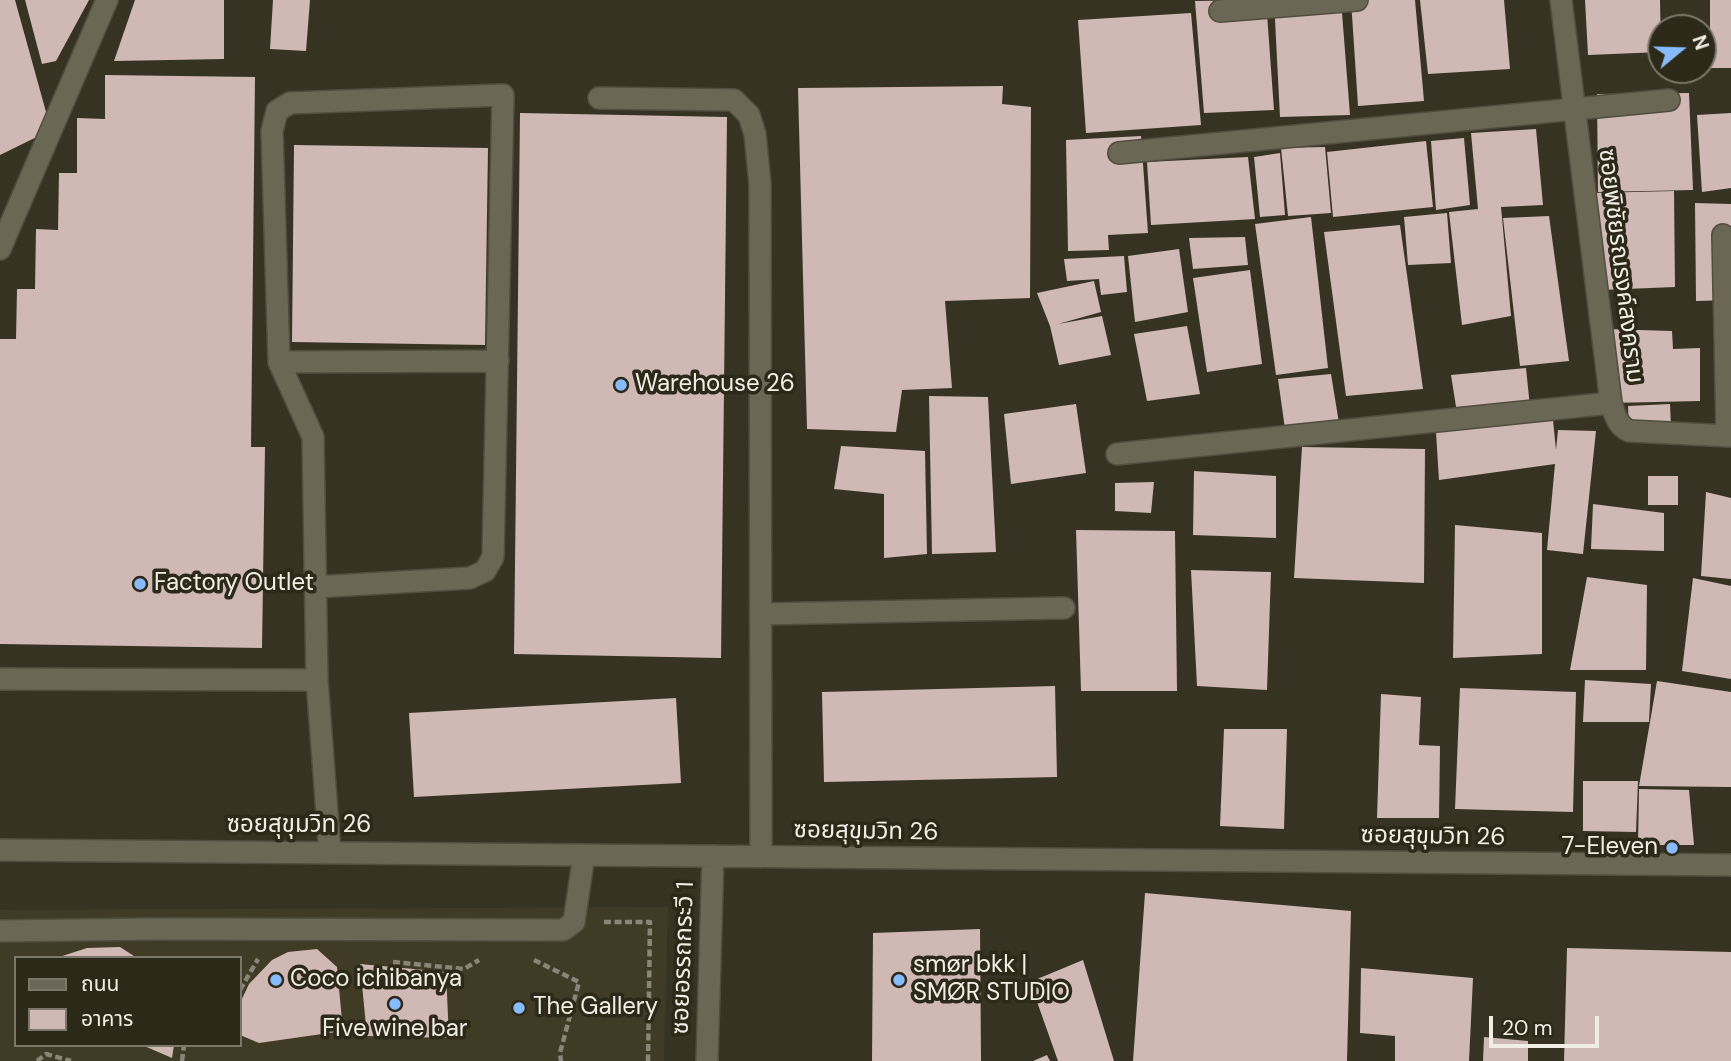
<!DOCTYPE html>
<html>
<head>
<meta charset="utf-8">
<style>
  body { margin:0 }
  #map { position:relative; width:1731px; height:1061px; overflow:hidden; background:#363323; font-family:"DM Sans","Noto Sans Thai",sans-serif }
  canvas { display:block }
  .legend { position:absolute; left:14px; top:956px; width:228px; height:91px; box-sizing:border-box; background:#2c2919; border:2px solid #7b786b; margin:0; padding:9px 12px; list-style:none; font-size:21px; color:#f1efe5 }
  .legend li { display:flex; align-items:center; gap:14px; height:35px }
  .legend b { width:35px; border:2px solid #7b786b }
  .north { position:absolute; left:1647px; top:14px; width:70px; height:70px; box-sizing:border-box; background:#2c2919; border:2px solid #7b786b; border-radius:50%; rotate:71deg; font-size:19px; font-weight:700; line-height:28px; text-align:center; color:#f1efe5 }
  .north::after { content:''; display:block; margin:auto; width:24px; height:32px; background:#88bbfc; clip-path:polygon(50% 0,100% 100%,50% 72%,0 100%) }
  .scale { position:absolute; left:1489px; top:1016px; width:110px; height:32px; box-sizing:border-box; border:4px solid #f1efe5; border-top:0; padding-left:9px; font-size:21px; line-height:24px; white-space:nowrap; color:#f1efe5; -webkit-text-stroke:5px #2c2919; paint-order:stroke }
</style>
</head>
<body>
<div id="map">
<canvas width="1731" height="1061"></canvas>
<ul class="legend">
<li><b style="height:9px;background:#6a6755"></b>ถนน</li>
<li><b style="height:19px;background:#d0b8b5"></b>อาคาร</li>
</ul>
<div class="north">N</div>
<div class="scale">20 m</div>
</div>
<script>
const g = document.querySelector('canvas').getContext('2d');
g.lineJoin = 'round';
function paint(path, color) {
  g.fillStyle = color;
  g.fill(path, 'evenodd');
}
function trace(path, color, width, dash) {
  g.strokeStyle = color;
  g.lineWidth = width;
  g.lineCap = dash ? 'butt' : 'round';
  g.setLineDash(dash || []);
  g.stroke(path);
}
function drawText(font, color, halo, rows, align = 'center') {
  g.font = font + ' "DM Sans","Noto Sans Thai",sans-serif';
  g.lineWidth = 7;
  g.setLineDash([]);
  g.textBaseline = 'middle';
  g.strokeStyle = halo;
  g.fillStyle = color;
  for (const [text, x, y, turn = 0] of rows) {
    g.save();
    g.translate(x, y);
    g.rotate((+turn || 0) * Math.PI / 180);
    g.textAlign = isNaN(turn) ? turn : align;
    if (halo) g.strokeText(text, 0, 0);
    g.fillText(text, 0, 0);
    g.restore();
  }
}
paint(new Path2D(`
  M668 907 664 1061H0V910ZM16 958H240V1045H16Z`), '#3f3b24');
paint(new Path2D(`
  M0 0H15L51 130 0 155Z
  M25 0H89L56 61 42 64Z
  M135 0H224V59L114 61Z
  M273 0H310L306 51 270 49Z
  M1266 0 1274 110 1204 113 1195 1Z
  M1274 0H1341L1350 115 1280 117Z
  M1351 0H1415L1424 101 1358 106Z
  M1420 0H1504L1510 69 1428 74Z
  M1585 0H1660L1661 52 1588 55Z
  M1710 0H1731V68H1710Z
  M1191 13 1201 125 1086 133 1078 20Z
  M105 75 255 77 251 447H265L262 648 0 644V339H16L17 289H35L36 229 58 230 59 173H77V118L105 119Z
  M1003 86 1002 104 1031 107 1030 298 945 301 952 388 902 390 896 432 807 429 798 88Z
  M1689 93 1693 190 1598 192 1597 94Z
  M520 113 727 117 721 658 514 654Z
  M1731 113V188L1702 192 1697 115Z
  M1536 129 1543 205 1501 207 1511 316 1462 325 1449 212 1478 209 1471 133Z
  M1141 136 1148 233 1108 235 1109 250 1068 251 1066 140Z
  M1464 138 1470 205 1436 210 1431 141Z
  M1426 141 1433 207 1333 217 1327 152Z
  M294 145 488 148 485 345 292 342Z
  M1325 147 1331 213 1288 216 1281 148Z
  M1280 153 1285 215 1260 217 1254 157Z
  M1248 157 1255 219 1151 225 1147 162Z
  M1674 191 1675 287 1601 290 1592 193Z
  M1695 203 1731 204V300L1696 301Z
  M1447 213 1451 263 1408 265 1404 217Z
  M1549 216 1569 361 1520 366 1503 218Z
  M1311 217 1328 368 1276 375 1255 224Z
  M1400 225 1423 389 1346 396 1324 232Z
  M1245 237 1248 265 1193 269 1189 238Z
  M1179 249 1188 312 1135 322 1128 256Z
  M1124 256 1127 292 1101 295 1099 279 1067 281 1064 259Z
  M1250 270 1262 364 1207 372 1193 278Z
  M1094 281 1101 312 1058 324 1102 316 1111 355 1059 365 1050 326 1037 293Z
  M1187 326 1200 394 1147 401 1134 334Z
  M1607 329 1672 331 1673 349 1700 348V401L1611 403Z
  M1526 368 1530 407 1457 413 1451 375Z
  M1331 374 1339 423 1285 429 1278 379Z
  M929 396 988 397 996 552 932 554Z
  M1076 404 1086 473 1011 484 1004 414Z
  M1670 404 1671 428 1629 431 1628 406Z
  M1553 420 1556 450 1558 430 1596 431 1583 554 1547 550 1555 464 1439 480 1436 432Z
  M841 446 925 451 927 554 884 558V494L834 489Z
  M1302 447 1425 449 1424 583 1294 578Z
  M1194 471 1276 476V538L1193 535Z
  M1648 476H1678V505H1648Z
  M1154 482 1151 513 1115 511V483Z
  M1706 492 1731 498V579L1701 576Z
  M1593 504 1664 513V551L1591 549Z
  M1455 525 1542 533V654L1453 658Z
  M1076 530 1175 531 1177 691H1081Z
  M1191 570 1271 572 1267 690 1197 686Z
  M1587 577 1647 585 1646 670H1570Z
  M1693 578 1731 586V679L1682 671Z
  M1585 680 1651 684 1649 722H1583Z
  M1657 681 1731 692V787L1639 786Z
  M1055 686 1057 777 824 782 822 692Z
  M1460 688 1576 692 1573 812 1455 809Z
  M1381 694 1421 697 1419 745 1440 746 1439 818H1377Z
  M676 698 681 783 414 797 409 713Z
  M1224 729H1287L1284 829 1220 826Z
  M1583 781H1638L1636 832 1583 831Z
  M1639 789 1689 790 1694 845H1638Z
  M1145 893 1351 911 1347 1061H1133Z
  M980 929 981 1061H872L873 933Z
  M120 947 137 958H56L87 948Z
  M1567 948 1731 952V1061H1564Z
  M317 949 337 967 343 1031 259 1043 240 1035V1003L249 984 272 960 288 952Z
  M1083 960 1114 1061H1058L1030 982Z
  M360 964 446 972 449 1038 367 1036Z
  M1361 968 1473 978 1469 1061H1395V1036L1360 1033Z
  M1484 1037 1528 1041V1061H1483Z
  M142 1045H174L172 1058Z
  M1047 1055 1050 1061H1033Z`), '#d0b8b5');
const minor = new Path2D(`
  M1561 0 1611 403C1615 415 1617 425 1629 431L1731 436
  M1220 11 1357 0
  M599 98 734 100 749 115 755 134 760 184 761 857
  M1119 153 1669 100
  M1723 235 1727 436
  M0 249 107 0
  M279 362 498 361
  M1117 454 1611 403
  M315 587 470 578 485 571 493 557 503 95 290 103 277 111 272 131 279 362 313 437 317 680 330 853
  M762 614 1064 608
  M0 679 317 680
  M0 850 1731 865
  M0 931 153 929 563 930 574 922 584 855
  M707 1061 713 856`);
trace(minor, '#514e3f', 24);
trace(new Path2D(`
  M604 922H650L648 1061
  M534 960 579 982 560 1053 561 1061
  M393 962 464 969 479 960
  M240 990 258 959
  M37 1061 46 1054 71 1061
  M182 1061 184 1045`), '#898679', 4.5, [7, 3.5]);
trace(minor, '#6a6755', 21);
for (const [x, y, r, color] of [
  [621,385,7,"#88bbfc"],
  [140,584,7,"#88bbfc"],
  [1672,848,7,"#88bbfc"],
  [276,980,7,"#88bbfc"],
  [899,980,7,"#88bbfc"],
  [395,1004,7,"#88bbfc"],
  [519,1008,7,"#88bbfc"]
]) {
  const dot = new Path2D();
  dot.arc(x, y, r, 0, 2 * Math.PI);
  g.fillStyle = color;
  g.fill(dot);
  trace(dot, '#2c2919', 2.5);
}
drawText('24px', '#f1efe5', '#2c2919', [
  ["ซอยพิชัยรณรงค์สงคราม",1620,266,83],
  ["ซอยสุขุมวิท 26",299,826],
  ["ซอยสุขุมวิท 26",866,832,1],
  ["ซอยสุขุมวิท 26",1433,837,1],
  ["ซอยอรรถกระวี 1",684,958,-88]
]);
drawText('24px', '#f1efe5', '#2c2919', [
  ["Warehouse 26",635,385],
  ["Factory Outlet",154,584],
  ["7-Eleven",1658,848,"right"],
  ["smør bkk |",913,966],
  ["SMØR STUDIO",913,994],
  ["Coco ichibanya",290,980],
  ["The Gallery",533,1008],
  ["Five wine bar",395,1030,"center"]
], 'left');
</script>
</body>
</html>
